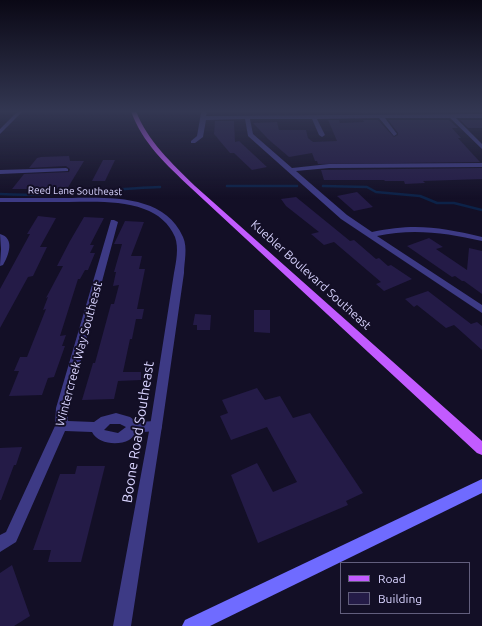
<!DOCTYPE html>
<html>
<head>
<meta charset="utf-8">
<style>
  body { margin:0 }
  #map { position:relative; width:482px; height:626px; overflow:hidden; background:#130f26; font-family:Ubuntu,sans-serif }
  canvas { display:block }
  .legend { position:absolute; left:340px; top:562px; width:130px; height:52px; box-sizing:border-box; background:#130f26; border:1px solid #625e7d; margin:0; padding:5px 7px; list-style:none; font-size:12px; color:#d9d4ff }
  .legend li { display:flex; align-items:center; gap:8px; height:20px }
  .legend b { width:20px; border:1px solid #625e7d }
</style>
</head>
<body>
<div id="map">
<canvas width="482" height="626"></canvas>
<ul class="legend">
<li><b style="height:5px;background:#c25bff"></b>Road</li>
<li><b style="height:11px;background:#241b47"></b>Building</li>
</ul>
</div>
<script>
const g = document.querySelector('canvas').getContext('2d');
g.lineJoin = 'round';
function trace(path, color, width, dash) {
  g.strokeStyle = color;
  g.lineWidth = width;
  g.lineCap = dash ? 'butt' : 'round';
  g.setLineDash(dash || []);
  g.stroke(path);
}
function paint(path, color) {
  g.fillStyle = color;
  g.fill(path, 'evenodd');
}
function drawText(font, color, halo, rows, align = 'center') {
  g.font = font + ' Ubuntu,sans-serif';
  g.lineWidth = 4;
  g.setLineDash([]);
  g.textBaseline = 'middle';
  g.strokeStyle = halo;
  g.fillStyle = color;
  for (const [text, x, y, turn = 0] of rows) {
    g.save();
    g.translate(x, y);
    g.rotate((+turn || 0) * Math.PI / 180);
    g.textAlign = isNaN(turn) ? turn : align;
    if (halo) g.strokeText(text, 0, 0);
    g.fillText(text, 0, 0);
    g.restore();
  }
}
trace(new Path2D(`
  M227 186H297
  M323 186 367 187 376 192 420 196 437 203H454L482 210
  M0 194C54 197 106 189 160 187`), '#0c2248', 2.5);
paint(new Path2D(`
  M357 111H482V112L359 113Z
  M328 120H339L340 123 364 122 363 120H378L394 137 398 135V133L388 120H449L458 128H452L461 138H458L480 162 318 164 317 161H315L312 153 289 157 268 139 253 123 277 122 279 130H306L308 138 313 142 337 141Z
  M460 120H482V128H468Z
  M215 121H234L235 142 239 141 267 167 252 170 234 153H230L214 134Z
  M69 156 70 161H84L67 189H12L24 174 69 172 70 169 66 166 29 168 37 158 41 157Z
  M103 160H115L105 181H92Z
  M482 168V179L423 181 425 183 405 184 404 181H385L384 180H324L321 170Z
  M357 192 373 207 354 211 337 196Z
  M296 197 350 241 354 240 376 259 379 258 388 266 391 265 412 279 384 291 376 284 381 282 334 242 324 245 311 234 319 232 286 206 281 199Z
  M38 216 56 218 40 247H47L33 276 28 277 0 328V289L30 234H27Z
  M84 217 104 218 90 245H94L90 253H95L88 270H85L80 279H78L60 336 66 335 62 346H65L54 377 48 378 42 395 9 396 19 371H14L20 357H27L46 309 43 310 48 297 46 298 63 266H57L70 241Z
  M125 221 144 222 131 256H142L139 269H145L137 309H144L142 319H136L132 339H130L123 372H141V380L118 381 114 399 82 400 93 363H95L111 304H114L119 285 113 286 116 272H114L122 244H114Z
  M429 238 443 247 436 249 467 270 469 248 482 251V294L464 281H462L455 276 452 277 407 246Z
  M428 291 471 324 477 322 482 326V350L454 325 446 328 417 305 414 307 405 299Z
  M254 310H270V333L254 332Z
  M195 314 211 315 210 330H197V325H193Z
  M257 388 265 400 280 396 293 418 310 413 363 493 346 501 348 505 258 543 231 475 257 463 273 492 297 482 267 427 231 440 220 416 228 413 222 400Z
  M22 447 16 465H14L1 500H0V448Z
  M77 466H105L81 562H48L51 550H33L60 474H75Z
  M12 565 30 616 14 626H0V573Z`), '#241b47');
paint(new Path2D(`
  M204 111 207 113 206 116 482 114V118H456L482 144V149L450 118H385L397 134 394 136 379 118 317 119 325 135 322 137 319 135 312 119H250L253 134 292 168 329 164 482 163V167L329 168 296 171 347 215 372 232C414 223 440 227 482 237V241C447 233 413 228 377 236L482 305V313L341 219 248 136 245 119 206 120 203 137 195 143H191V141L197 136 201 113Z
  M66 168 68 169V171L0 174V170Z
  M111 220H114L118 222 68 408V421L94 422 101 417 116 413 130 417 137 422 156 421 161 422 162 426 161 430C153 432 146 431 139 433 135 434 132 438 129 440 118 446 98 444 92 432L65 431 16 542 0 552V535L6 532 55 426 56 408ZM110 424H120L126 427 118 433 104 430Z
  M0 234C15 238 9 255 3 265L0 266 1 249Z`), '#3d3a85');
paint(new Path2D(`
  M18 111H23L0 134V129Z
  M0 198C22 198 45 198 67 198 106 198 164 193 183 237 188 248 184 262 184 273L162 426 131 626H113L150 426 174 273C176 262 179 248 175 237 169 223 158 214 144 209 120 200 92 202 68 202 45 202 23 202 0 202Z`), '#3d3a85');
paint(new Path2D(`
  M482 479V493L210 626H182L185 620Z`), '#6f6bff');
paint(new Path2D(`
  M131 111H136C148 142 172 163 195 186L482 441V455L477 453 191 188C167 165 142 143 131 111Z`), '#c25bff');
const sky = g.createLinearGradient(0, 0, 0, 199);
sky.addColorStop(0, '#0a0815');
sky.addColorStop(0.56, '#333752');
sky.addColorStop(1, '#33375200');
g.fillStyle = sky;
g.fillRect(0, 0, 482, 199);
drawText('10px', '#d9d4ff', '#130f26', [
  ["Reed Lane Southeast",75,191,1]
]);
drawText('12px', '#d9d4ff', '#130f26', [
  ["Kuebler Boulevard Southeast",311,275,42],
  ["Wintercreek Way Southeast",79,354,-75]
]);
drawText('14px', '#d9d4ff', '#130f26', [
  ["Boone Road Southeast",138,432,-81]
]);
</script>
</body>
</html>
